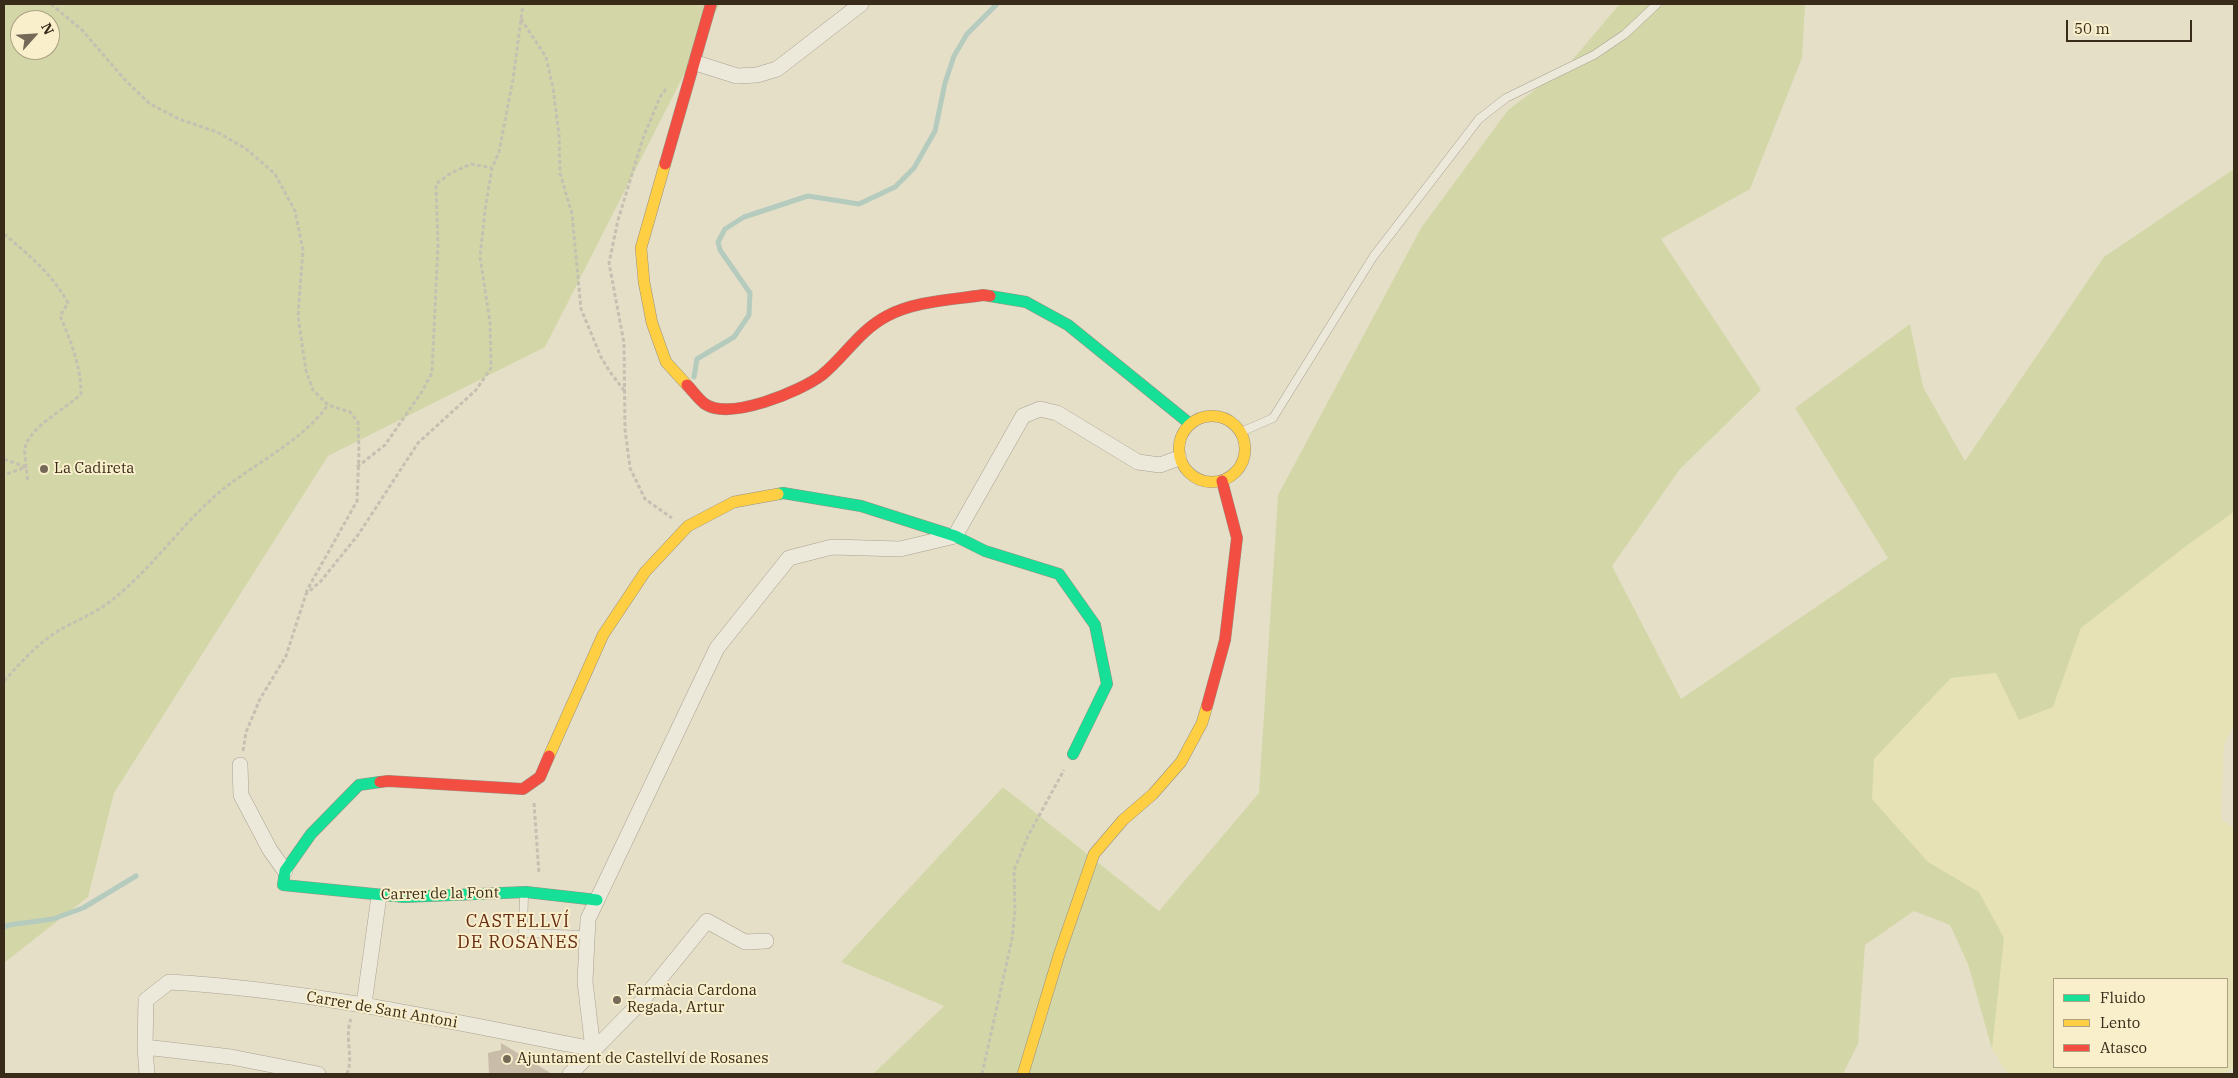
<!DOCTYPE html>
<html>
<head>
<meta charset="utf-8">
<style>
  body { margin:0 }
  #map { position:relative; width:2238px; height:1078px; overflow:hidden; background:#e5dfc8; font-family:"IBM Plex Serif",serif }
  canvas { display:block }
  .frame { position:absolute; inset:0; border:5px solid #382b1a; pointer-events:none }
  .legend { position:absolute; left:2053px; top:978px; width:175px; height:90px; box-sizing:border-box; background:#f9efcb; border:1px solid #aca184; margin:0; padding:6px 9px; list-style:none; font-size:15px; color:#382b1a }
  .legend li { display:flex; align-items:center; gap:10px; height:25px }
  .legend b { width:25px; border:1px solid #aca184 }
  .north { position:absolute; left:10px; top:10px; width:50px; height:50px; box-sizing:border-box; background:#f9efcb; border:1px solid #aca184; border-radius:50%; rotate:64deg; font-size:14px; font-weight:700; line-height:20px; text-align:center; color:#382b1a }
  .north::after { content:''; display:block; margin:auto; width:18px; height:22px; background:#756a57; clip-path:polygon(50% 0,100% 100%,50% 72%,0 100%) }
  .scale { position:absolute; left:2066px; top:20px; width:126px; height:22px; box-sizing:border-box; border:2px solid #382b1a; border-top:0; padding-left:6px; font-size:15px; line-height:18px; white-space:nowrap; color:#382b1a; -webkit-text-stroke:4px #f9efcb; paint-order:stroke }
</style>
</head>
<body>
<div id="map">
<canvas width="2238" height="1078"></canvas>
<div class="frame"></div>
<ul class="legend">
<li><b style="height:6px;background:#16e098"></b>Fluido</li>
<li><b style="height:6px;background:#ffcf43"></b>Lento</li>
<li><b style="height:6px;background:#f24e42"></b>Atasco</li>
</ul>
<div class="north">N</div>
<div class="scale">50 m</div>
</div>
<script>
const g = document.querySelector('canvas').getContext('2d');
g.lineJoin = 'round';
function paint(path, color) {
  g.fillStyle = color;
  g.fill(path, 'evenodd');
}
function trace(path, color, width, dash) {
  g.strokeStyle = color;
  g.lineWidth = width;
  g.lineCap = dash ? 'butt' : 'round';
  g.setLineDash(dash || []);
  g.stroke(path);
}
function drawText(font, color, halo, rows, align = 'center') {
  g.font = font + ' "IBM Plex Serif",serif';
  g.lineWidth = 4;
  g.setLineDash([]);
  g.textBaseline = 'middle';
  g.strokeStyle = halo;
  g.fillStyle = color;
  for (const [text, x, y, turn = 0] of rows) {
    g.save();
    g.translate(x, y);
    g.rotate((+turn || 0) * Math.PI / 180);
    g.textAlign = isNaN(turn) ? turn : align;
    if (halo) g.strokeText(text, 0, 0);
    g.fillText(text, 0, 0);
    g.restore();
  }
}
paint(new Path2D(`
  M2234 512V725L2224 745 2221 818 2234 829V1067L2223 1074H2008L1992 1049 2004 938 1979 892 1928 862 1872 799 1874 759 1951 678 1996 673 2053 707 2081 628 2186 546ZM2054 979H2227V1067H2054Z`), '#e7e1b6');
paint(new Path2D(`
  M4 4H720L545 347 328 456 114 793 88 897 4 963ZM20 20H50V50H20Z
  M1623 4H1805L1802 58 1750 189 1661 239 1761 390 1680 469 1612 566 1681 699 1888 558 1795 408 1910 324 1923 387 1965 461 2104 257 2234 169V512L2186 546 2081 628 2053 707 2019 720 1996 673 1951 678 1874 759 1872 799 1928 862 1979 892 2004 938 1992 1049 1968 964 1950 925 1914 911 1865 945 1858 1044 1843 1074H873L944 1006 841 962 1003 787 1159 911 1259 793 1278 495 1421 228 1508 110 1568 65 1618 6Z`), '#d3d7a8');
trace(new Path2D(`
  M694 377 697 359 734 337 749 315 750 293 720 250 718 242 725 229 744 217 808 196 859 204 895 187 914 168 935 131 945 83 954 56 967 34 997 4
  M4 927 9 925 53 919 83 908 136 876`), '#b4cbbe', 5);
paint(new Path2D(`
  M501 1043 552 1074H489L488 1053 501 1050Z`), '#c9bca8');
const lane = new Path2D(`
  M1241 432 1273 418 1373 257 1479 119 1506 98 1594 55 1625 34 1657 4
  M524 895 523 933 587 935`);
const street = new Path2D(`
  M696 63 737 76 757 75 777 69 861 4
  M240 765 241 795 270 850 285 871
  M364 1004 379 896
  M145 1047 231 1057 318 1074
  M593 1049 585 982 588 919 717 648 789 558 832 547 900 549 955 536 1023 416 1040 409 1057 413 1138 462 1160 465 1179 458
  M147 1074 145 1047 146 1000 169 982C312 990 453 1022 593 1049
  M570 1074 641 1002 707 921 745 942 766 941`);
const fast = new Path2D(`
  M990 296 1026 302 1068 325 1189 423
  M778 494 783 493 861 506 955 536 985 551 1059 574 1095 625 1107 684 1073 754
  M380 782 359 785 311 834 285 871 283 885 404 897 526 892 597 900`);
const slow = new Path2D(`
  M665 164 641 248 644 282 652 323 666 362 687 385
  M1179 449a33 33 0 1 1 66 0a33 33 0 1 1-66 0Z
  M549 756 603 635 645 572 688 526 734 502 778 494
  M1023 1074 1059 955 1094 854 1123 820 1153 794 1181 762 1202 723 1207 706`);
const jam = new Path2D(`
  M665 164 711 4
  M687 385C693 391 698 399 705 404 730 421 801 391 822 375 845 356 860 330 887 316 915 301 952 300 983 295L990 296
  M1207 706 1225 640 1237 538 1222 481
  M380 782 388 781 523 789 540 777 549 756`);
trace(lane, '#aaa292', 9);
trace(street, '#aaa292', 16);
trace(fast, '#999282', 12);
trace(slow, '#999282', 12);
trace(jam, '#999282', 12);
trace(new Path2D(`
  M51 4 82 30 126 81 150 104 179 119 217 132 245 148 275 174 295 211 303 250 298 316 306 371 313 390 328 405 350 412 358 422 359 452 357 501 306 592
  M521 19 546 57 553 88 559 135 560 173 572 214 581 309 601 357 610 372 626 393
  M666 89 660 97 643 138 618 220 609 263 624 343 625 429 630 468 645 499 672 518
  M4 234C28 254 53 275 68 303L60 316C71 341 81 367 81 394 66 409 30 426 25 448 24 453 26 462 26 467L4 475
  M4 459 26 467 28 482
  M357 467 385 445 421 393 432 373 438 244 436 184 451 173 471 164 492 168
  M4 681C22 661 40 641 63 628 80 619 97 612 112 600 153 568 182 523 222 490 257 462 302 441 328 405
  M243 751 246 732 260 699 286 656 306 594 321 581 358 535 418 443 476 390 491 368 490 322 480 257 485 210 492 168 499 152 513 79 523 4
  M534 803 539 874
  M347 1074C354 1057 344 1037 351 1019
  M982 1074 1012 939 1015 910 1014 870 1028 836 1064 770`), '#c5c0b1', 3, [4, 2.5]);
trace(lane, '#ece8da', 8);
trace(street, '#ece8da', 15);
trace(fast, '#16e098', 11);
trace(slow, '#ffcf43', 11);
trace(jam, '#f24e42', 11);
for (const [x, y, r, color] of [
  [44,469,5,"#756a57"],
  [617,1000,5,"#756a57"],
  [507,1059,5,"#756a57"]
]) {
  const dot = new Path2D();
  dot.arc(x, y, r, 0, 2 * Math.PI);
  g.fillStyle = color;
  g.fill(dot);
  trace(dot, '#f9efcb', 2);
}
drawText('15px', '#382b1a', '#f9efcb', [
  ["La Cadireta",54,469],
  ["Farmàcia Cardona",627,991],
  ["Regada, Artur",627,1008],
  ["Ajuntament de Castellví de Rosanes",517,1059]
], 'left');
drawText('15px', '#382b1a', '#f9efcb', [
  ["Carrer de la Font",440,894,-1],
  ["Carrer de Sant Antoni",382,1010,10]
]);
g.letterSpacing = '1px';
drawText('18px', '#692c15', '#f9efcb', [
  ["CASTELLVÍ",518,922],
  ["DE ROSANES",518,943]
]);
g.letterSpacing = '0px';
</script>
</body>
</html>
